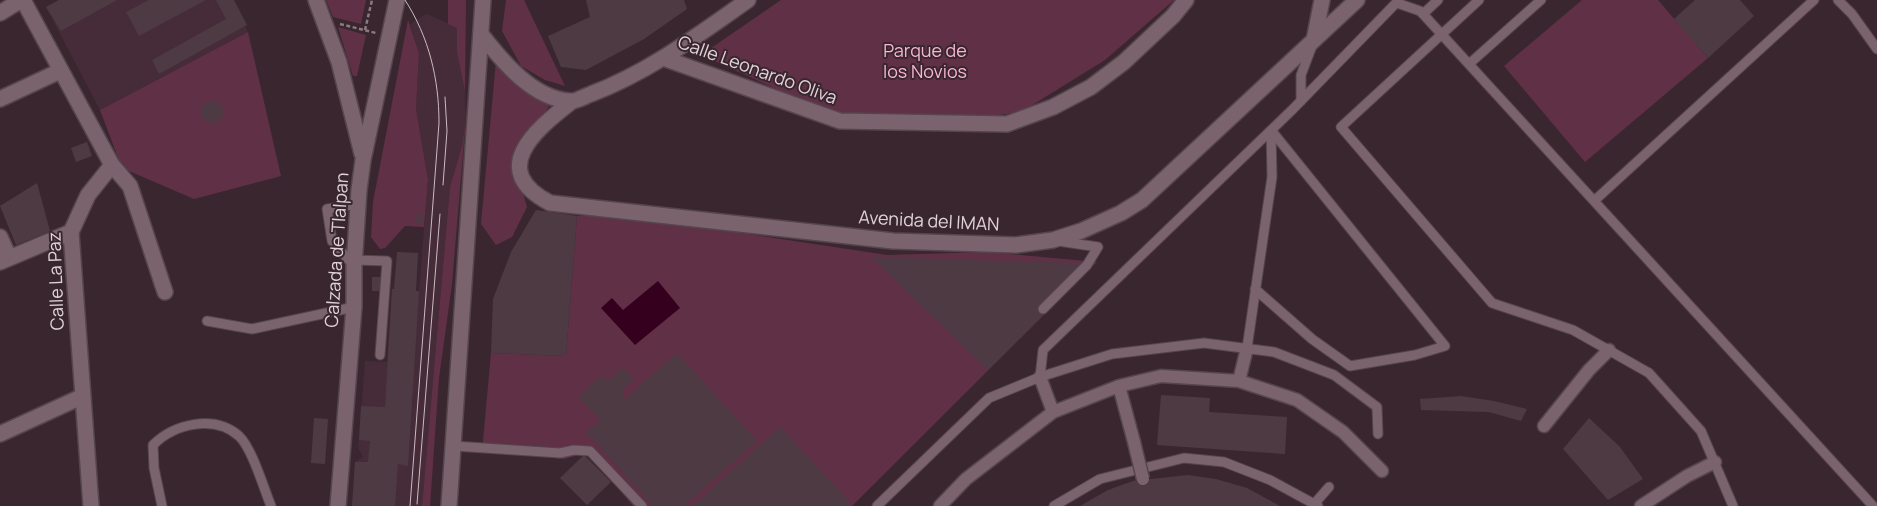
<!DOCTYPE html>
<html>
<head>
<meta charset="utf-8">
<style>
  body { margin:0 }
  canvas { display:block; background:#39262e }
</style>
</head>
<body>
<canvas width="1877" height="506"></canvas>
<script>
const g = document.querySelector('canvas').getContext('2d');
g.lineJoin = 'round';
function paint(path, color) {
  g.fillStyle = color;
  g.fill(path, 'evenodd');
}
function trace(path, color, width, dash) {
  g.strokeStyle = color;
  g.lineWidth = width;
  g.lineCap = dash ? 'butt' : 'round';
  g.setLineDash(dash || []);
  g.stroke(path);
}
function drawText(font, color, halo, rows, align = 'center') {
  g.font = font + ' Manrope,sans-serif';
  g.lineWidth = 4;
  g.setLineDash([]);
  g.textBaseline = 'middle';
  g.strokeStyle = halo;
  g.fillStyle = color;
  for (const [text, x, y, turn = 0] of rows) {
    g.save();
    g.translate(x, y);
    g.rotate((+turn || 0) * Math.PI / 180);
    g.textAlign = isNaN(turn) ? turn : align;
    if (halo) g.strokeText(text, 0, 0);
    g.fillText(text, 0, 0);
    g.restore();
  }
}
paint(new Path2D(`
  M59 0H232L248 32 100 110 46 7Z
  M426 14 457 27V52L465 92 466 117 462 146 450 187 422 506H352L355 462 363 457 358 448 365 361 387 362 392 289 419 291 428 180 416 109 419 53 410 24Z`), '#452c38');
paint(new Path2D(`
  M326 0H366L361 24 333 17Z
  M448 0H466L465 92 457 52V28L448 24Z
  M506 0H524L565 86 545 80 521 66 502 31Z
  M781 0H1174L1105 60 1021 112 925 125 823 110 701 55Z
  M1582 0H1658L1708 58 1585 162 1504 66Z
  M408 20 419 53 416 109 428 180 424 227 405 226 385 248 380 249 371 237 373 202Z
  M338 27 366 35 357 76H353Z
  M248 32 281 176 194 199 122 168 100 110Z
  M496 61 519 88 550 104 515 166 527 207 512 237 496 245 481 224Z
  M466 117 452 284 439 378 430 506H422L450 187 462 146Z
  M622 215 887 255 987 252 1097 262 852 506H633L588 452 564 459 482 452 491 353 566 356 577 216Z`), '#603047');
paint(new Path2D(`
  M658 281 680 308 635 345 601 308 612 298 623 310Z`), '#34001e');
paint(new Path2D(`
  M59 0H117L61 31 46 7Z
  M149 0H206L139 36 126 12Z
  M216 0H234L247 25 159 74 152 60 226 19Z
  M586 0H684L687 9 644 39 586 70 561 67 548 36 590 17Z
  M1695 0H1740L1754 16 1708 58 1674 19Z
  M201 112a11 11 0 1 1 22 0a11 11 0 1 1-22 0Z
  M87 142 92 156 76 162 71 148Z
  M37 183 50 231 16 245 0 206Z
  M536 210 577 216 566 356 491 353 493 299 511 252Z
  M417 213 423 214 422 223H416Z
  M397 252 418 253 416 291H419L408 466 398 464 395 506H352L355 462H368L370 441 359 440 361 406 385 407 392 289H394Z
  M871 257 1083 263 1036 310 1042 316 988 370Z
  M372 277H380V291H372Z
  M677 353 757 441 684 506H653L586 432 601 420 579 398 598 378 611 379 622 368 634 379 623 389 624 400Z
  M1161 395 1210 398 1209 412 1287 417 1285 454 1157 445Z
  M1461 396 1494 401 1527 409 1521 421 1489 412 1421 410 1420 399Z
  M314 418 328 419 325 464 311 463Z
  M1589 418 1620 447 1643 479 1608 500 1563 449Z
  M780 427 850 502 846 506H692Z
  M584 455 611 482 587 505 560 478Z
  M1188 475 1216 479 1247 488 1280 506H1080L1108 490 1133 481Z`), '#4e3a43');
const service = new Path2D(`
  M1479 0 1341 127 1492 303 1573 330 1649 373 1701 431 1733 506
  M1838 0 1852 14 1877 49
  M1397 3 1420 11 1423 14 1873 506
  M1423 14 1438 0
  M1469 64 1541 0
  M1301 101V75L1312 46
  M1594 201 1814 0
  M354 260 387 261 380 355
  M354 266 332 241 327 209 358 204
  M1255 289 1312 339 1350 366 1415 355 1445 346 1271 130
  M1043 309 1087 265 1098 247 1058 241
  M207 321 252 329 354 307
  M1247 348 1272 177 1271 130
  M1040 377 1043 350 1292 110 1399 0
  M454 446 560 453 574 450 590 451 642 506
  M1315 503 1329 487
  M162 506 154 468 153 445C174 424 214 414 239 436 252 448 264 489 271 506
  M877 506 989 398 1040 377 1112 354 1204 343 1274 352 1334 375 1377 407 1378 434
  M1054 506 1100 479 1184 458 1224 462 1270 480 1318 506`);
const pedestrian = new Path2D(`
  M1040 377 1053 412
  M1239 381 1247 348
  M1119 386 1134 442
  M1544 426 1589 370 1609 350
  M940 506 966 479 1053 412 1119 386 1161 376 1239 381 1297 400 1343 432 1382 471
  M1641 506 1687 476 1715 462`);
const minor = new Path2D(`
  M23 0 112 165 130 186 165 292
  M0 13 21 0
  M1314 40 1322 0
  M663 58 840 121 1007 124 1053 107 1091 87 1124 62 1173 16 1186 0
  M0 99 60 71
  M571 102C535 130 487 170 550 203L893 241 1016 245 1053 240 1081 231 1121 213 1142 200 1357 0
  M0 237 9 257
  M0 262 71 232
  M0 434 81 397
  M91 506 71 232 88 195 112 165`);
const tertiary = new Path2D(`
  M481 34C502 61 533 99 570 101 576 102 585 96 591 94 649 72 698 35 748 0`);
const secondary = new Path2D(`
  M316 0 339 62 362 154
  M338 506 354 307V266L359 190 363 160 397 0
  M449 506 483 0`);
trace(service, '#56454d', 11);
trace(pedestrian, '#56454d', 15);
trace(minor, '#56454d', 18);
trace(tertiary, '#56454d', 18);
trace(secondary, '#56454d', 18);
trace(new Path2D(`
  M340 24 376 33
  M365 30 372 0`), '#8b7a81', 2.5, [4, 2.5]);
trace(service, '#7a636d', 9);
trace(pedestrian, '#7a636d', 12);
trace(minor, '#7a636d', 15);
trace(tertiary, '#7a636d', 15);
trace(secondary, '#7a636d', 15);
trace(new Path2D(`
  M405 0C429 37 439 79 439 123L410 506
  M443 185 447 131 445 97
  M417 504 440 214`), '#cbbdc2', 1);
const pedestrianBridge = new Path2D(`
  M1134 442 1143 479`);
trace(pedestrianBridge, '#56454d', 15, []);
trace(pedestrianBridge, '#7a636d', 12);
drawText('18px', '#f8b5d3', '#39262e', [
  ["Parque de",925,52],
  ["los Novios",925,73]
]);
drawText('18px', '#e0d3d8', '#39262e', [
  ["Calle Leonardo Oliva",757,71,20],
  ["Avenida del IMAN",929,222,3],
  ["Calzada de Tlalpan",338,250,-86],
  ["Calle La Paz",57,281,-92]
]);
</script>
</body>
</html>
